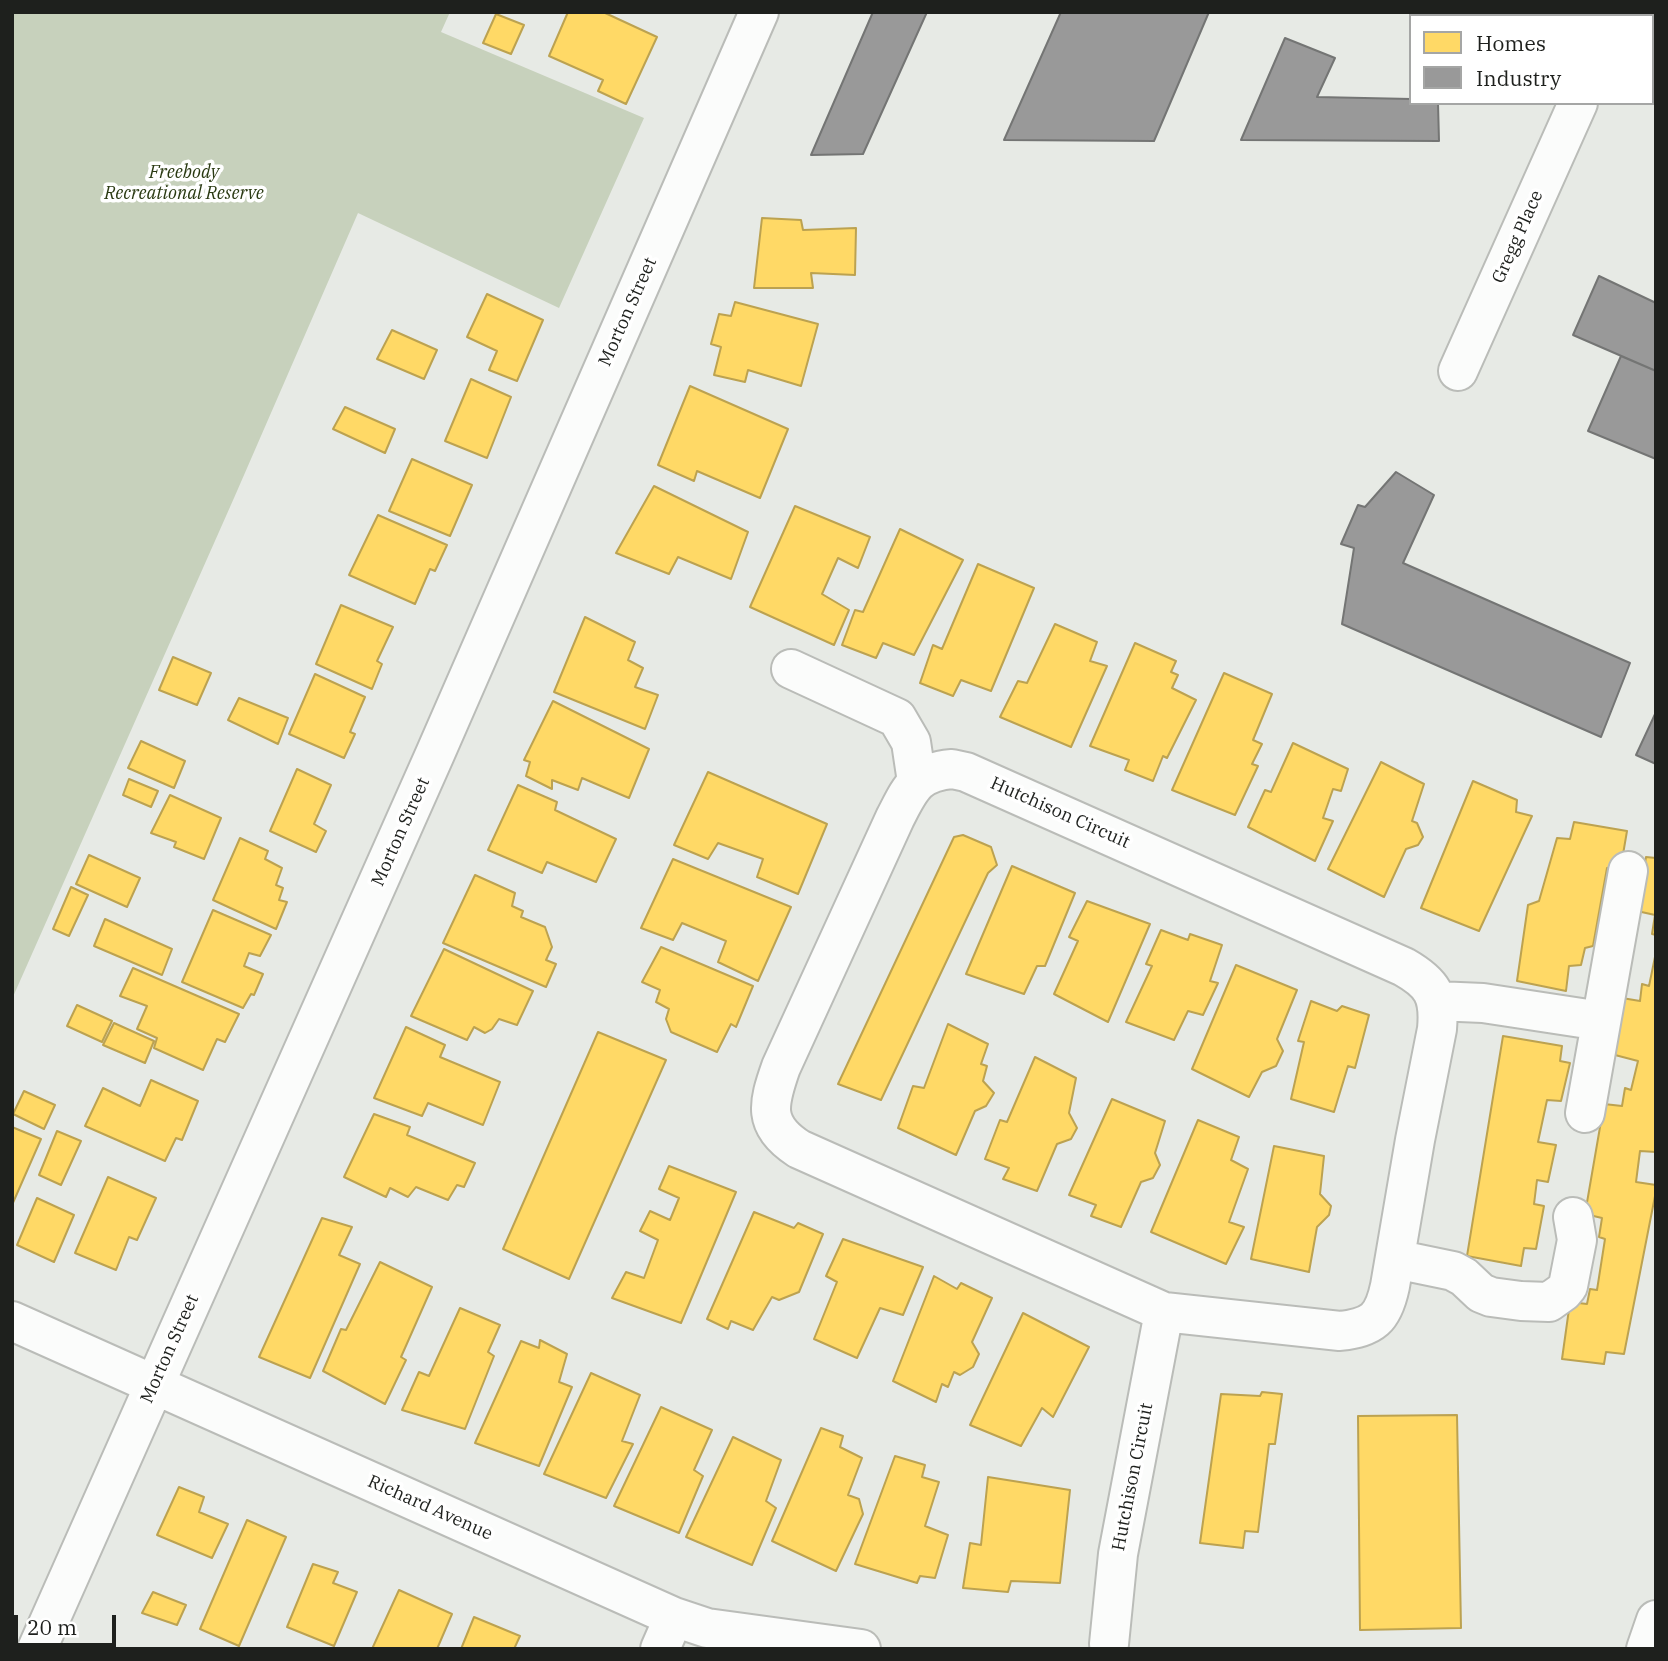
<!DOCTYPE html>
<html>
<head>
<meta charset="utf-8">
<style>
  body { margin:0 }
  #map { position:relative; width:1668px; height:1661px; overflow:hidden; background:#e7eae5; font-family:"IBM Plex Serif",serif }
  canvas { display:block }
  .frame { position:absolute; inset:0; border:14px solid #1e201d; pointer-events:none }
  .legend { position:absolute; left:1409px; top:14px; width:245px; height:91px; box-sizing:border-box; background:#fff; border:2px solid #a5a6a5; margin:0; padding:9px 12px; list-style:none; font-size:21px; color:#1e201d }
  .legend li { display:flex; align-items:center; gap:14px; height:35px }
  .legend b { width:35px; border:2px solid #a5a6a5 }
  .scale { position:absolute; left:14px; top:1615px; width:102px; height:32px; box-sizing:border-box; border:4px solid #1e201d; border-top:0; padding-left:9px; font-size:21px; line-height:24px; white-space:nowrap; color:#1e201d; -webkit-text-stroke:5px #fff; paint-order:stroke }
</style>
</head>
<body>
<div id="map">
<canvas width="1668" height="1661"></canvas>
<div class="frame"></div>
<ul class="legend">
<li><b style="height:19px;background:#ffd966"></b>Homes</li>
<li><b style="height:19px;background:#999"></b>Industry</li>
</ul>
<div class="scale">20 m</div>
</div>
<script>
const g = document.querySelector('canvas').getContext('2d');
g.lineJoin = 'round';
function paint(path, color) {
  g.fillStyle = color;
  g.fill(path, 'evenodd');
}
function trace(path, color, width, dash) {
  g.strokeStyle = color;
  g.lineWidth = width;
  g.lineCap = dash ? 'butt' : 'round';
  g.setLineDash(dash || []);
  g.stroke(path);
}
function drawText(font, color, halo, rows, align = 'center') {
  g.font = font + ' "IBM Plex Serif",serif';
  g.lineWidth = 7;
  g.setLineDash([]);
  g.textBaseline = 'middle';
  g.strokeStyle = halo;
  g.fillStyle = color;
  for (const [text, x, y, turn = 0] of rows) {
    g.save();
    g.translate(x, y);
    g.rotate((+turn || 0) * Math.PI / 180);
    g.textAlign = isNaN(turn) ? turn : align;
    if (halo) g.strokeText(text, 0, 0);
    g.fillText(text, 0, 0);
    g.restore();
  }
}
paint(new Path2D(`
  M12 12H450L441 32 644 118 559 308 358 213 234 498 12 999Z`), '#c7d1bc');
const homes = new Path2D(`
  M568 12H603L657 37 626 104 598 91 603 80 549 56Z
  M496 14 524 25 511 54 483 43Z
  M762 218 801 220 803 230 856 228 855 275 811 273 813 288H754Z
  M487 294 543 320 517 381 489 370 497 351 467 337Z
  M735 302 818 324 801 386 748 370 745 382 714 375 721 347 711 344 719 314 731 316Z
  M392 330 437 350 424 379 377 359Z
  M471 379 511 397 487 458 445 441Z
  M690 386 788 429 760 498 697 471 694 481 658 465Z
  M345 407 395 429 385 453 333 429Z
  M412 459 472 485 450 536 389 511Z
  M654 486 748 532 731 579 678 557 669 574 616 553Z
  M795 506 870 537 858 568 838 558 822 594 849 610 834 645 750 607Z
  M378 515 447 545 435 571 430 569 415 604 349 575Z
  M900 529 963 560 914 655 883 643 876 658 842 645 855 610 863 612Z
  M978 564 1034 588 991 691 961 680 953 696 920 683 933 645 942 649Z
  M341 605 393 627 377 661 382 664 372 689 316 664Z
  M585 617 635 642 628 660 643 668 635 687 658 695 645 729 554 692Z
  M1055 624 1097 642 1090 661 1107 666 1071 747 1000 717 1018 681 1027 683Z
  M1135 643 1176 661 1171 672 1178 675 1172 688 1196 700 1167 758 1163 756 1153 781 1125 770 1129 760 1090 746Z
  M173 657 211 673 197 705 159 690Z
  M1224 673 1272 694 1253 740 1262 744 1252 764 1258 766 1235 815 1172 790Z
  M315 674 365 697 350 732 355 734 344 758 289 734Z
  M239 698 288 718 278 744 228 720Z
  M553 701 649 749 629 798 582 778 578 790 552 780V789L526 776 530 762 524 760Z
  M141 741 185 761 174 788 128 768Z
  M1293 743 1348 769 1341 791 1333 789 1323 818 1333 821 1315 861 1248 827 1265 790 1271 792Z
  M1381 762 1424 784 1412 821 1417 823 1423 837 1418 845 1406 849 1384 897 1328 869Z
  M297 769 331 785 314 824 326 831 316 852 270 831Z
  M708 772 827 824 798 894 757 877 763 859 718 843 708 859 674 845Z
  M129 779 158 791 151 807 123 795Z
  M1473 781 1517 800 1516 812 1532 816 1479 931 1421 908Z
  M518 785 557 802 555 810 616 839 596 882 547 862 542 873 488 850Z
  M170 795 221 818 204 859 174 847 176 842 151 833Z
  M1574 822 1627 831 1621 866 1607 868 1593 946 1585 948 1581 965 1569 966 1566 991 1517 981 1528 905 1539 901 1557 838 1570 839Z
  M963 835 991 847 997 865 988 873 881 1100 838 1084 954 837Z
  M240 838 268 851 265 859 282 868 276 885 283 888 279 900 287 902 276 929 213 900Z
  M89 855 140 878 127 907 76 884Z
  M1646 857 1656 858V935L1652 934 1655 915 1637 911Z
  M673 859 791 907 758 981 718 962 726 941 682 923 673 940 641 928Z
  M1012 866 1075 893 1045 966H1037L1024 994 966 974Z
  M475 875 515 893 512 906 523 911 521 917 545 927 552 947 546 960 556 964 546 987 443 943Z
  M71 887 88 895 69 936 53 929Z
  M1087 901 1150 924 1108 1022 1054 994 1078 941 1069 937Z
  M213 910 271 935 260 956 249 953 244 966 263 974 254 995 251 994 243 1008 182 982Z
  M105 919 172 949 162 975 94 946Z
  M1161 930 1188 940 1190 934 1222 945 1210 981 1218 983 1203 1015 1188 1011 1174 1040 1126 1022 1152 966 1146 964Z
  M661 947 753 986 736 1027 731 1024 717 1052 671 1032 666 1019 669 1009 656 1002 660 990 642 982Z
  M444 949 533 991 517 1025 499 1019 492 1029 485 1033 474 1027 467 1040 411 1016Z
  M1656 952V1152L1640 1151 1636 1182 1656 1185V1191L1624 1354 1606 1352 1604 1364 1562 1359 1570 1302 1587 1304 1590 1289 1597 1290 1605 1239 1599 1237 1602 1218 1585 1214 1604 1104 1622 1106 1625 1088 1631 1090 1638 1061 1615 1055 1622 998 1640 1001 1642 984 1649 986Z
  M1236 965 1297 990 1277 1039 1283 1051 1276 1066 1262 1072 1249 1097 1192 1069Z
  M133 968 239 1014 225 1042 217 1039 203 1070 154 1048 157 1038 137 1029 147 1006 120 996Z
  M1311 1001 1337 1011 1342 1006 1369 1015 1355 1068 1348 1066 1334 1112 1291 1099 1304 1042 1298 1041Z
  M77 1005 112 1021 102 1042 67 1026Z
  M114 1023 154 1041 145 1063 103 1045Z
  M948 1024 988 1044 981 1064 987 1066 983 1081 994 1093 986 1106 975 1111 956 1155 898 1128 913 1086 924 1088Z
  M406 1027 445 1045 440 1057 500 1082 483 1125 428 1103 422 1116 374 1098Z
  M598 1032 666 1060 569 1279 503 1249Z
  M1503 1036 1562 1046 1560 1061 1570 1063 1561 1101 1547 1100 1538 1142 1556 1145 1548 1182 1537 1180 1534 1204 1544 1206 1536 1249 1524 1248 1521 1266 1467 1256Z
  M1035 1057 1076 1078 1069 1113 1077 1128 1071 1139 1057 1144 1037 1191 1003 1179 1009 1168 985 1159 1000 1120 1007 1122Z
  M151 1080 198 1101 182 1140 176 1138 165 1161 85 1126 103 1088 140 1106Z
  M24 1091 55 1105 44 1129 13 1114Z
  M1112 1099 1165 1121 1155 1153 1160 1165 1153 1178 1141 1182 1121 1227 1091 1216 1096 1205 1069 1195Z
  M374 1114 410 1127 407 1135 475 1163 464 1187 457 1185 448 1200 416 1187 408 1197 390 1188 386 1197 344 1177Z
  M1198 1120 1239 1137 1231 1160 1248 1169 1229 1222 1244 1227 1226 1264 1151 1232Z
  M12 1127 41 1139 12 1205Z
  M57 1131 81 1141 61 1185 39 1175Z
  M1274 1146 1324 1156 1320 1194 1331 1206 1329 1215 1317 1227 1309 1272 1251 1259Z
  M669 1166 736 1192 681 1323 612 1298 626 1272 644 1278 658 1240 640 1231 650 1211 670 1220 679 1198 659 1189Z
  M108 1177 156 1198 137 1240 129 1237 116 1270 75 1253Z
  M37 1198 74 1215 54 1262 17 1245Z
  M754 1212 794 1228 798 1223 823 1234 799 1292 779 1300 772 1297 753 1330 731 1321 728 1329 707 1319Z
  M322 1218 352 1227 339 1255 360 1264 310 1378 259 1357Z
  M843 1239 923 1267 903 1315 880 1308 857 1358 814 1339 837 1282 826 1276Z
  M380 1262 432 1287 401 1357 406 1360 385 1404 323 1371 341 1329 346 1330Z
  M934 1276 957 1289 961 1283 992 1298 972 1342 979 1354 973 1367 960 1375 954 1372 948 1387 942 1384 936 1402 893 1381Z
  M460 1308 500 1325 488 1352 494 1356 465 1429 402 1410 419 1372 429 1376Z
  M1023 1313 1089 1347 1053 1417 1042 1408 1021 1446 970 1425Z
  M540 1340 567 1354 559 1382 572 1387 539 1466 475 1443 521 1341 539 1348Z
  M591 1373 640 1395 622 1441 633 1444 606 1498 544 1474Z
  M1262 1392 1282 1394 1275 1444H1269L1258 1532 1245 1531 1243 1548 1200 1543 1221 1394 1260 1396Z
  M661 1407 712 1430 694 1470 703 1476 679 1533 614 1506Z
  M1457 1415 1461 1628 1360 1630 1358 1416Z
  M821 1428 843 1436 840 1447 862 1458 848 1495 859 1499 863 1514 836 1571 772 1541Z
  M733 1437 781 1460 766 1501 776 1508 752 1565 686 1537Z
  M895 1456 925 1465 922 1477 939 1482 925 1526 948 1535 935 1578 920 1576 917 1583 855 1564Z
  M988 1477 1070 1490 1060 1583 1011 1581 1008 1592 963 1588 970 1543 981 1545Z
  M179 1487 204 1497 199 1512 228 1524 212 1558 157 1535Z
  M247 1520 286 1537 239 1646 200 1629Z
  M313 1564 338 1572 333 1583 357 1592 334 1646 287 1627Z
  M399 1590 452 1614 437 1649H372Z
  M153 1592 186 1605 177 1625 142 1613Z
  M474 1617 520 1636 514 1649H461Z`);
paint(homes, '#ffd966');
trace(homes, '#bca250', 2);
const industry = new Path2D(`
  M873 12H927L863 154 811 155Z
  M1061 12H1209L1154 141 1004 140Z
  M1285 38 1335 58 1317 97 1411 99V103H1438L1439 141 1241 140Z
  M1599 276 1656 303V371L1573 335Z
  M1621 356 1656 371V459L1588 431Z
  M1396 472 1434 495 1403 563 1630 663 1601 737 1342 624 1354 548 1341 544 1358 505 1365 507Z
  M1656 712V764L1636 755Z`);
paint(industry, '#999');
trace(industry, '#747574', 2);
const minor = new Path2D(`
  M1540 12 1548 16
  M1603 16 1604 12
  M1652 62 1656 64
  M1458 371 1578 103
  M791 669 897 718 911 742 917 782
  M952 769 966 772 1404 967C1432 983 1440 995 1437 1029L1415 1140 1390 1286C1383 1319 1373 1327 1340 1331L1164 1312 799 1149C762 1125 768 1104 781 1067L895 818C910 789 916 772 952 769Z
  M1436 1001 1483 1003 1601 1021
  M1585 1113 1628 871
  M1395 1259 1453 1271 1464 1277 1481 1293 1491 1297 1521 1301 1549 1302 1563 1292 1568 1286 1577 1240 1573 1217
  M12 1321 674 1617 707 1628 861 1649
  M1109 1644 1118 1554 1164 1312
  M37 1649 435 754 759 12
  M660 1649 674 1617
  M1646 1649 1656 1620`);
trace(minor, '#babcb8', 42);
trace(minor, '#fbfcfb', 38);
drawText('italic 18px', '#2a3a12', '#fff', [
  ["Freebody",184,173],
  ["Recreational Reserve",184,194]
]);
drawText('18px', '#1e201d', '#fff', [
  ["Gregg Place",1518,237,-66],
  ["Morton Street",628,312,-66],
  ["Hutchison Circuit",1060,813,24],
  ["Morton Street",401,832,-66],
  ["Morton Street",170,1349,-66],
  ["Hutchison Circuit",1133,1477,-79],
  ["Richard Avenue",430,1508,24]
]);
</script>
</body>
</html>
